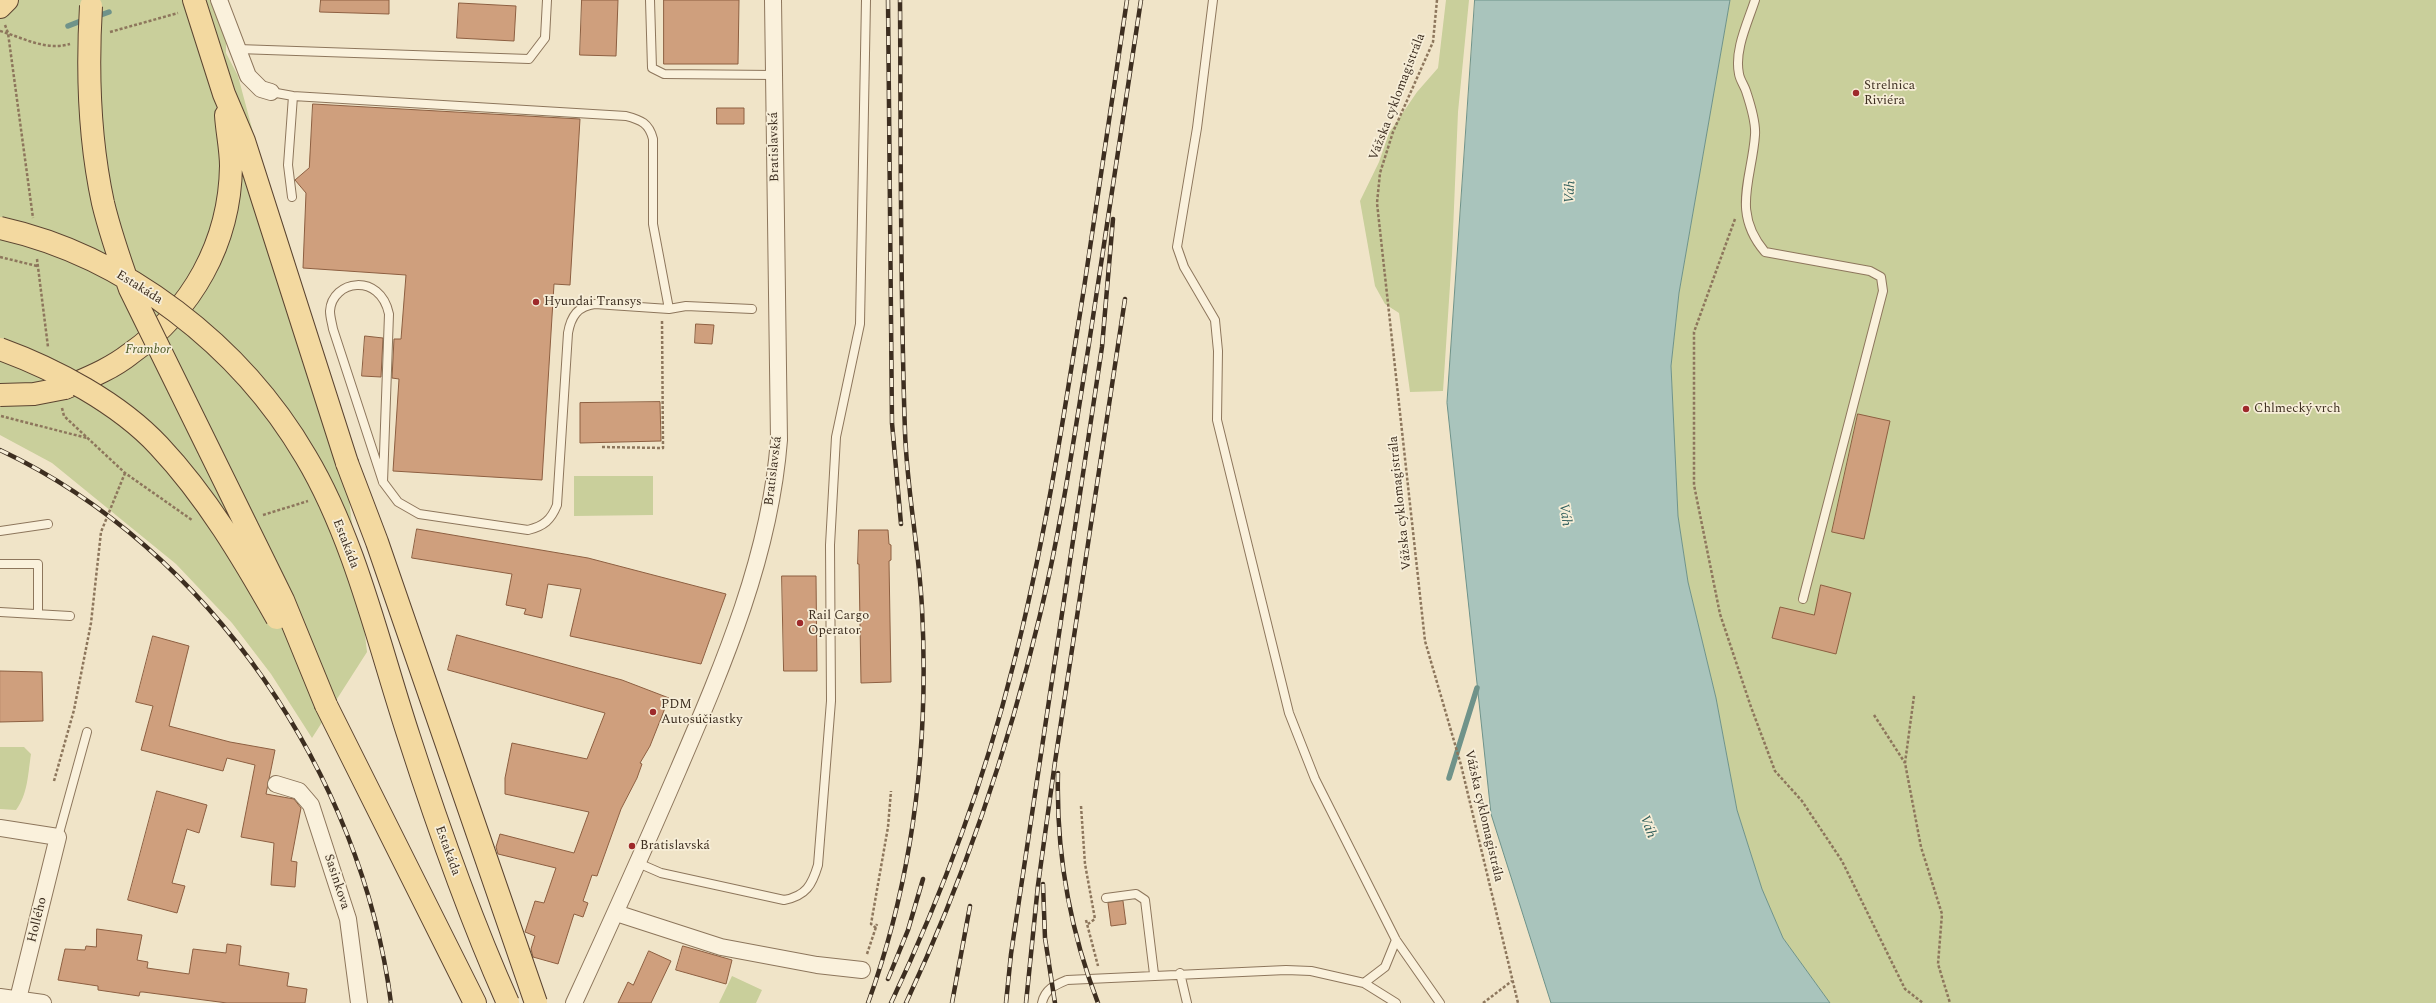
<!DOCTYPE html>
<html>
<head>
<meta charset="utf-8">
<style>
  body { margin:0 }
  canvas { display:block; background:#f0e4c8 }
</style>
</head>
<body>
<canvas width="2436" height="1003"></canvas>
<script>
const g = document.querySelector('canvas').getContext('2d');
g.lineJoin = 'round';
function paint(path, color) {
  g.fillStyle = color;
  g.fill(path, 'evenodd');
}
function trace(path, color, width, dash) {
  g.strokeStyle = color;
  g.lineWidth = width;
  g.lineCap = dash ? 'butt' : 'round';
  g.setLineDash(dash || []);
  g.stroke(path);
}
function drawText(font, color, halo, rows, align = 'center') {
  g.font = font + ' Spectral,serif';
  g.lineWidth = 3.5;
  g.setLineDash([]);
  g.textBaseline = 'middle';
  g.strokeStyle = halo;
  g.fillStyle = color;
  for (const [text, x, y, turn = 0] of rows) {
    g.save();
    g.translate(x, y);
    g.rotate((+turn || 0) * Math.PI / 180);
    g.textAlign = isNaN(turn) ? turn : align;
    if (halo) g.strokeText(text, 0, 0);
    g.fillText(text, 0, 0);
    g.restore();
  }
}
paint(new Path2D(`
  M2 0H185L240 156 347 482 367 652 312 738 271 674 232 623 176 564 52 463 0 435V2Z
  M204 0H214L226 39V53L238 76 262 166 282 221 298 272Z
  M1446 0H1469L1458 112 1452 255 1443 391 1410 392 1399 313 1385 304 1375 286 1360 201 1379 162 1389 133 1417 92 1438 68Z
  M1730 0H2436V1003H1830L1783 938 1762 889 1737 810 1716 698 1688 582 1678 516 1671 366 1679 293Z
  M574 476H653V515L574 516Z
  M0 747H24L31 754C28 773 28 794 16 810L0 809Z
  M732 976 762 990 756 1003H719Z`), '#c9cf9b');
const water = new Path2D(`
  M1475 0H1730L1679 293 1671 366 1678 516 1688 582 1716 698 1737 810 1762 889 1783 938 1830 1003H1551L1491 814 1447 403Z`);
paint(water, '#a9c4bc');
trace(water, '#6f938a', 1);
trace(new Path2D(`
  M95 17 109 12
  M68 26 86 19
  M1449 778 1477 688`), '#6f938a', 5.5);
const building = new Path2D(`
  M321 0H389V14L320 12Z
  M582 0H618L616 56 580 55Z
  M664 0H739L738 64H664Z
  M459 3 516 6 514 41 457 38Z
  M313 104 580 119 570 285 554 284 542 480 393 471 399 379 392 378 394 339H401L406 275 303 268 306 193 295 180 309 168Z
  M717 108H744V124H717Z
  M696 324 714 325 712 344 695 343Z
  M365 336 383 338 381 377 362 376Z
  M660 402 661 441 580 443V403Z
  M1858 414 1890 421 1864 539 1832 532Z
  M417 529 588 558 726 594 701 664 570 636 581 589 548 584 542 618 524 614 526 609 506 605 512 574 412 558Z
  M859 530H888L889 544 891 545V560L889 561 891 682 861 683 859 564H858Z
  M782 576H816L817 671H784Z
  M1821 585 1851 593 1836 654 1772 638 1780 607 1814 615Z
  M457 635 622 680 669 698 650 746 640 763 642 764 637 778 621 809 597 876 592 875 583 901 588 903 583 917 574 914 558 964 533 957 531 949 535 936 525 932 535 901 544 903 556 868 498 854 496 847 500 834 574 853 589 812 505 794V778L512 743 587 759 605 713 448 670Z
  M153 636 189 646 169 726 230 742 275 750 266 794 294 799 301 808 291 861 297 862 295 887 271 885 274 843 241 837 255 765 227 758 223 771 141 750 153 706 136 702Z
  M0 671 42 672 43 721 0 722Z
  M157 791 207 805 199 833 187 829 172 883 185 886 177 913 128 900Z
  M1123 901 1126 924 1111 926 1108 903Z
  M97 929 142 935 137 960 148 962 147 968 189 974 193 949 226 953 227 944 241 946 239 965 289 973 287 986 307 989 305 1003H227L143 992H140L139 996 98 990V986L58 980 65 949 85 950 86 946 96 947Z
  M683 946 732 960 726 984 676 970Z
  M649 951 671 961 651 1003H618L628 982 633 985Z`);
paint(building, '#cf9f7d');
trace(building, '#8d5f41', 1);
const service = new Path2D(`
  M650 0 652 68 664 74 774 75
  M1213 0 1197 128 1177 247 1184 267 1215 320 1218 351 1217 420 1289 713 1315 779 1396 940 1440 1003
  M1755 0C1748 22 1734 50 1739 74 1740 80 1744 85 1746 91 1750 103 1756 123 1755 135 1752 179 1731 212 1765 252L1870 271 1881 277 1883 291 1803 599
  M238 49 529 59 545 38 547 0
  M271 92 293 96 626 116C641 120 649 123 653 139V224L669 309
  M292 197 288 165 293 96
  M383 482 389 314C380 272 332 280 330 311 330 317 332 323 333 329L383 482 398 502 419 514 528 530C544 526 551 520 557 505L568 333C571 316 578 306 595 304L669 309 686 306 752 309
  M0 531 48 524
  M0 564H38V613
  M0 612 70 616
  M58 837 87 732
  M638 863 661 873 784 900C806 896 812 885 818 865L831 701 830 545 836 437 860 324 866 0
  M1106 898 1136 894 1145 900 1154 974
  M1180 973 1187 1003
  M1364 983 1385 967 1396 940
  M1042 1003C1045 989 1055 985 1067 980L1286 970 1311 971 1364 983 1396 1003`);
const minor = new Path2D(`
  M219 0 248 76 261 89 271 92
  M276 784 299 791 311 805 348 919 359 1003
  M0 828 58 837 17 1003
  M616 913 721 947 817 965 862 970
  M0 997 43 1003
  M574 1003C610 925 645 847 679 768 724 663 770 556 779 440L773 0`);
const primary = new Path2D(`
  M194 0 224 94 244 141 347 463
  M0 7 7 0
  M65 388C88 378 111 369 130 354 192 310 230 243 231 166 231 149 227 132 226 115
  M326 705 475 1003`);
trace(service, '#8d765c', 10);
trace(minor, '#8d765c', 18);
trace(primary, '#5b4430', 24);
trace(new Path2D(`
  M1437 0 1433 42 1393 132 1380 173 1377 203 1425 641 1461 765 1518 1003
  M5 25 8 33 33 218
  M0 31C24 38 45 51 70 44
  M110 32 178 13
  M1735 219 1694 332V485L1720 614 1751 707 1775 771 1802 801 1842 861 1905 989 1923 1003
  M0 257 37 266
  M37 259 48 347
  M62 408 64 416 125 473 192 520
  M1 416 87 438
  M602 447 663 448 662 320
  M263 515 308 501
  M1914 696 1905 763 1921 847 1942 914 1938 964 1950 1003
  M1874 715 1905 763
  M54 781 74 710 91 623 101 532 125 473
  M1081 806 1085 864 1095 919 1088 924
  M1086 920 1098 966
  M876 928 871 924 888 827 891 791
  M867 954 877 924
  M1483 1003 1512 981`), '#8d765c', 2.5, [3, 2]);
trace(service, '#faf1dc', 8);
trace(minor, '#faf1dc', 16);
trace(primary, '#f3d9a0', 22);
const rail = new Path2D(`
  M888 0 892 423 901 524
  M0 450C210 549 362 776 391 1003
  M1058 773C1056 853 1069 928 1098 1003
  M1043 884 1045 938 1055 1003
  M888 979 908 930 923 879
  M868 1003C914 876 929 743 922 608 919 549 907 491 905 432 900 288 901 144 900 0
  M891 1003C942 895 984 782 1013 666 1045 542 1064 415 1084 288 1098 192 1113 96 1127 0
  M906 1003C964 879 1008 749 1040 615 1061 528 1074 438 1088 350 1106 233 1123 117 1141 0
  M952 1003 970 906
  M1006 1003 1011 954 1102 347 1113 219
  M1026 1003 1038 885 1055 762 1125 299`);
trace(rail, '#3d2e20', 4.5);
trace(rail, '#f7eed8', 3, [9]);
const primaryBridge = new Path2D(`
  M91 6C87 72 89 138 103 203 110 232 120 261 130 289L283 600 326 705
  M0 228C126 256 241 346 306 457 355 539 379 646 409 737 438 827 469 916 508 1003
  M0 349C55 369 119 403 159 446 207 497 243 558 277 618
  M0 395 34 394 65 388
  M347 463 377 542 536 1003`);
trace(primaryBridge, '#5b4430', 24, []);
trace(primaryBridge, '#f3d9a0', 22);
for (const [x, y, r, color] of [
  [1856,93,4,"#9e2a2b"],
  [536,302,4,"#9e2a2b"],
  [2246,409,4,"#9e2a2b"],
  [800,623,4,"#9e2a2b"],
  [653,712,4,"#9e2a2b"],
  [632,846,4,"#9e2a2b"]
]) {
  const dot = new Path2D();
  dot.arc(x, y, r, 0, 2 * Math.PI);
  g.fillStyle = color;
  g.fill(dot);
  trace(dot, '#f7eed8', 1.5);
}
drawText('13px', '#3d2e20', '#f7eed8', [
  ["Strelnica",1864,86],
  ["Riviéra",1864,101],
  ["Hyundai Transys",544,302],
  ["Chlmecký vrch",2254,409],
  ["Rail Cargo",808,616],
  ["Operator",808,631],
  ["PDM",661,705],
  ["Autosúčiastky",661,720],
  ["Bratislavská",640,846]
], 'left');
drawText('13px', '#3d2e20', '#f7eed8', [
  ["Vážska cyklomagistrála",1398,97,-69],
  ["Bratislavská",775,147,-91],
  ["Estakáda",139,288,32],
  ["Bratislavská",774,471,-83],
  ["Vážska cyklomagistrála",1401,503,-96],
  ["Estakáda",345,544,69],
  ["Vážska cyklomagistrála",1483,816,77],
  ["Estakáda",447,851,70],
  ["Sasinkova",336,882,72],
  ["Hollého",38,920,-76]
]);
drawText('italic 13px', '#4d5a26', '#f7eed8', [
  ["Frambor",148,350]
]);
drawText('italic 14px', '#2f5d5a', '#f7eed8', [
  ["Váh",1571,192,-86],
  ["Váh",1564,515,82],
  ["Váh",1647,827,70]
]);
</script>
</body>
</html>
